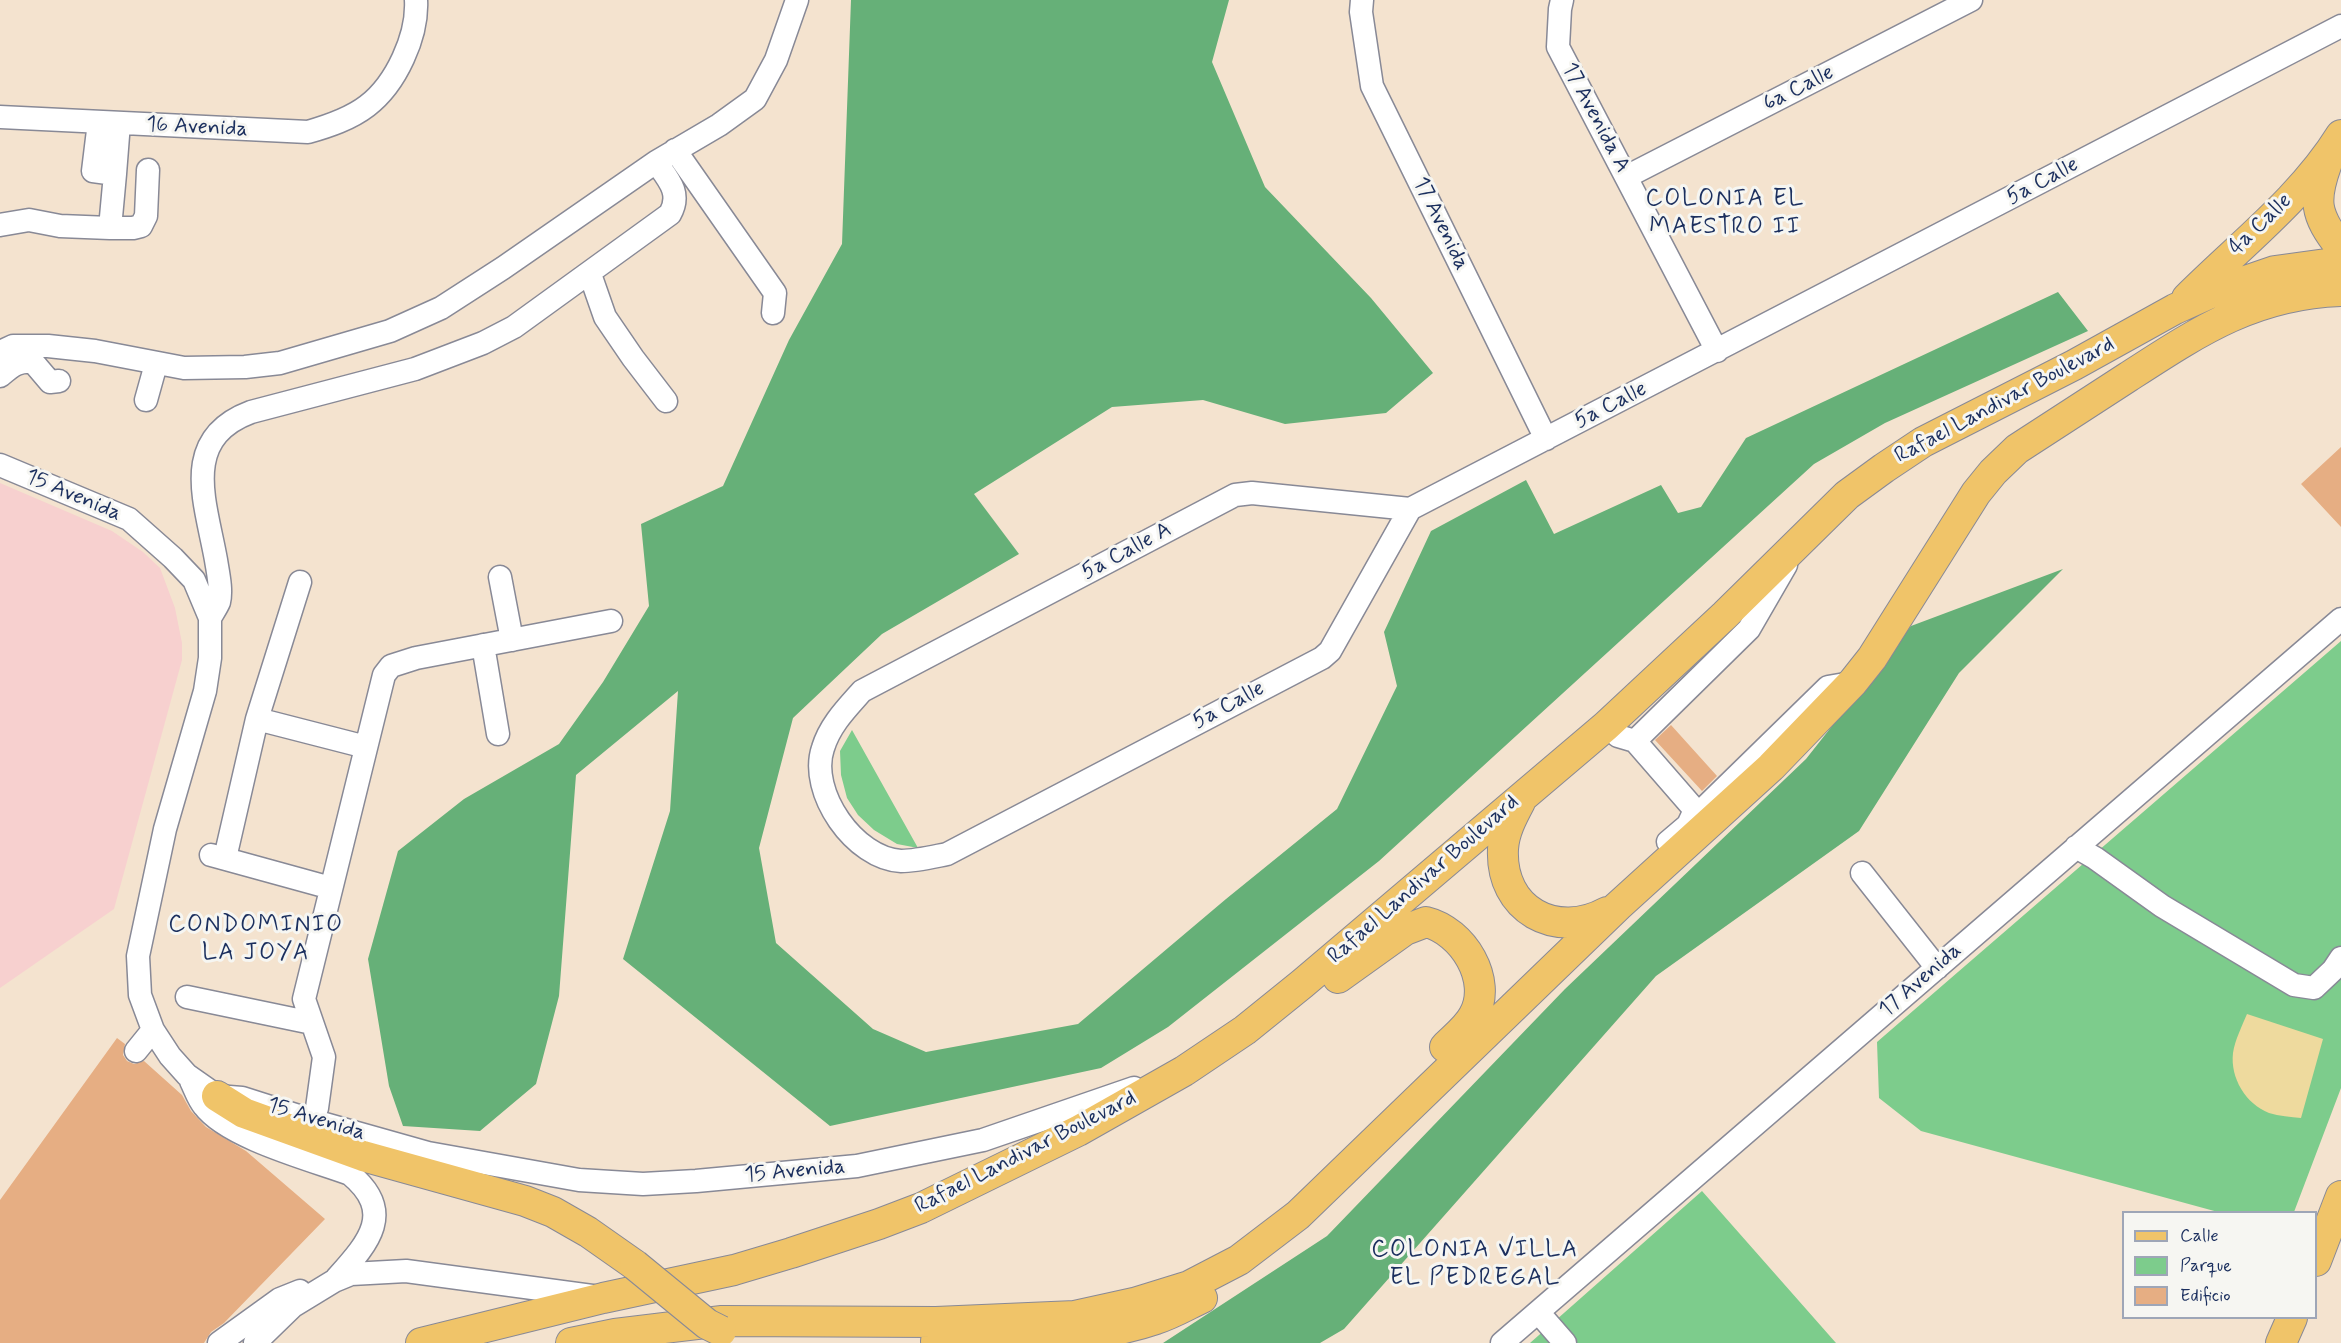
<!DOCTYPE html>
<html>
<head>
<meta charset="utf-8">
<style>
  body { margin:0 }
  #map { position:relative; width:2341px; height:1343px; overflow:hidden; background:#f4e3cf; font-family:Mynerve,sans-serif }
  canvas { display:block }
  .legend { position:absolute; left:2122px; top:1211px; width:195px; height:108px; box-sizing:border-box; background:#f6f6f2; border:2px solid #9ea6b7; margin:0; padding:8px 10px; list-style:none; font-size:18px; color:#1b2f5e }
  .legend li { display:flex; align-items:center; gap:12px; height:30px }
  .legend b { width:30px; border:2px solid #9ea6b7 }
</style>
</head>
<body>
<div id="map">
<canvas width="2341" height="1343"></canvas>
<ul class="legend">
<li><b style="height:8px;background:#f0c469"></b>Calle</li>
<li><b style="height:16px;background:#7dcc8c"></b>Parque</li>
<li><b style="height:16px;background:#e6ae83"></b>Edificio</li>
</ul>
</div>
<script>
const g = document.querySelector('canvas').getContext('2d');
g.lineJoin = 'round';
function paint(path, color) {
  g.fillStyle = color;
  g.fill(path, 'evenodd');
}
function trace(path, color, width, dash) {
  g.strokeStyle = color;
  g.lineWidth = width;
  g.lineCap = dash ? 'butt' : 'round';
  g.setLineDash(dash || []);
  g.stroke(path);
}
function drawText(font, color, halo, rows, align = 'center') {
  g.font = font + ' Mynerve,sans-serif';
  g.lineWidth = 6;
  g.setLineDash([]);
  g.textBaseline = 'middle';
  g.strokeStyle = halo;
  g.fillStyle = color;
  for (const [text, x, y, turn = 0] of rows) {
    g.save();
    g.translate(x, y);
    g.rotate((+turn || 0) * Math.PI / 180);
    g.textAlign = isNaN(turn) ? turn : align;
    if (halo) g.strokeText(text, 0, 0);
    g.fillText(text, 0, 0);
    g.restore();
  }
}
paint(new Path2D(`
  M0 483 112 531 143 552 160 568 175 608 182 643V660L114 909 0 988Z`), '#f7d0cf');
paint(new Path2D(`
  M2341 641V1088L2294 1212H2218L1921 1131 1879 1098 1877 1042Z
  M852 730 918 848 897 844 874 830 858 815 847 798 841 775 840 751Z
  M1702 1191 1836 1343H1530Z`), '#7dcc8c');
paint(new Path2D(`
  M851 0H1229L1212 62 1265 187 1371 298 1433 373 1386 413 1285 424 1203 400 1112 407 974 494 1019 554 882 634 793 718 759 848 776 943 873 1029 926 1052 1078 1024 1226 899 1337 809 1397 686 1384 632 1431 531 1526 480 1554 534 1661 485 1678 513 1701 507 1746 438 2058 292 2088 331 1885 423 1814 464 1379 861 1168 1027 1101 1068 830 1126 623 959 670 811 678 691 576 775 559 996 536 1084 480 1131 403 1126 389 1086 368 959 398 851 464 799 559 744 603 682 649 606 641 524 723 486 789 340 842 244Z
  M2063 569 1959 673 1859 831 1656 976 1344 1329 1320 1343H1163L1327 1236 1565 989 1806 759 1911 626Z`), '#66b078');
paint(new Path2D(`
  M2247 1014 2323 1039 2301 1118C2291 1117 2279 1116 2269 1113 2246 1104 2230 1078 2233 1053 2235 1040 2242 1026 2247 1014Z`), '#eeda9e');
paint(new Path2D(`
  M2341 447V527L2301 484Z
  M1671 725 1717 776 1702 791 1655 740Z
  M117 1038 125 1044 123 1055 127 1061 134 1064 144 1061 182 1095 191 1111 206 1127 246 1151 325 1219 224 1323 211 1332 204 1343H0V1200Z`), '#e6ae83');
const minor = new Path2D(`
  M1362 0 1361 12 1372 86 1546 439
  M1562 0 1560 9 1558 47 1717 351
  M0 117 308 132C329 126 350 119 367 106 396 84 418 36 416 0
  M675 150 775 293 773 313
  M115 174 119 123
  M1626 177 1971 0
  M0 225 29 220 60 226 110 228 115 174 93 171 99 122
  M110 228H133L141 226 146 216 148 170
  M590 274 605 317 633 358 666 401
  M0 352 13 346H48L95 351 184 368 245 367 280 363 390 331 441 308 503 268 656 162 719 125 755 99 776 60 797 0
  M0 376C11 367 18 360 33 362L50 382 59 381
  M146 400 156 364
  M0 465 129 519 173 558 194 580 210 618V658L205 691 165 829 138 956 140 995 153 1030 170 1056 187 1075 217 1096 242 1098 311 1120 428 1153 579 1180 643 1184 696 1181 857 1166 983 1140 1134 1088
  M1410 509 1252 493 1235 495 862 691C846 709 830 725 823 748 808 792 855 859 901 861 916 861 932 857 947 854L1322 658 1330 651 1410 509 2341 26
  M500 577 512 640
  M300 582 257 719 366 747
  M210 618C212 614 217 607 219 602 222 590 218 573 216 560 206 503 179 439 251 412L415 369 483 343 514 327 670 214C682 193 668 179 656 162
  M483 645 498 734
  M1606 726 1618 736 1635 741 1695 810 1688 825 1668 842
  M1635 741 1749 629 1786 565
  M1697 815 1828 687 1851 683
  M2076 847 2095 858 2162 906 2294 985 2314 988 2333 970 2341 958
  M211 855 331 888
  M225 858 257 719
  M1862 873 1937 968
  M187 997 312 1023
  M136 1051 153 1030
  M191 1081C195 1089 198 1099 204 1106 228 1138 312 1160 350 1174 397 1213 367 1244 336 1279
  M311 1120 317 1108 324 1057 304 999 384 675 391 666 416 658 611 621
  M1538 1312 1565 1343
  M219 1343 280 1299 300 1291
  M255 1343 293 1306 334 1281 351 1274 406 1271 592 1296
  M1502 1343 2341 619`);
const major = new Path2D(`
  M2328 160C2313 200 2314 214 2341 248
  M2187 298C2239 246 2302 198 2341 135
  M1520 802C1512 817 1504 832 1503 849 1500 910 1556 940 1607 912
  M1338 978 1405 930 1426 922C1463 931 1493 980 1474 1015 1468 1027 1455 1037 1445 1047
  M217 1096 244 1113 363 1156 525 1201 553 1212 588 1232 635 1265
  M2316 1261 2341 1196
  M936 1341C1010 1341 1085 1343 1156 1319 1172 1314 1187 1305 1202 1298
  M421 1343 603 1298 734 1270 791 1253 879 1224 921 1208 1078 1131 1184 1071 1245 1030 1302 984 1606 726 1725 615 1847 495 1884 468 1923 442 2074 365 2175 309 2208 294 2275 271 2326 264 2341 265
  M571 1343 615 1334 722 1321 936 1322 1075 1316 1134 1303 1189 1286 1239 1260 1298 1215 1618 906 1771 767 1853 682 1872 658 1976 493 1993 472 2017 449C2054 425 2091 401 2128 377 2199 331 2254 294 2341 291
  M2281 1343 2292 1318`);
trace(minor, '#888996', 25);
trace(major, '#888996', 32);
trace(minor, '#fff', 22);
trace(major, '#f0c469', 30);
const majorBridge = new Path2D(`
  M635 1265 707 1324 721 1331`);
trace(majorBridge, '#888996', 32, []);
trace(majorBridge, '#f0c469', 30);
drawText('22px', '#1b2f5e', '#f6f6f2', [
  ["6a Calle",1799,89,-27],
  ["17 Avenida A",1595,118,62],
  ["16 Avenida",197,128,3],
  ["5a Calle",2043,182,-28],
  ["17 Avenida",1440,224,64],
  ["4a Calle",2261,225,-44],
  ["Rafael Landivar Boulevard",2005,401,-28],
  ["5a Calle",1611,406,-27],
  ["15 Avenida",73,496,23],
  ["5a Calle A",1127,552,-28],
  ["5a Calle",1229,706,-28],
  ["Rafael Landivar Boulevard",1424,880,-41],
  ["17 Avenida",1921,981,-41],
  ["15 Avenida",316,1120,17],
  ["Rafael Landivar Boulevard",1026,1153,-27],
  ["15 Avenida",795,1172,-5]
]);
g.letterSpacing = '1.5px';
drawText('24px', '#1b2f5e', '#f6f6f2', [
  ["COLONIA EL",1725,200],
  ["MAESTRO II",1725,228],
  ["CONDOMINIO",256,926],
  ["LA JOYA",256,954],
  ["COLONIA VILLA",1475,1251],
  ["EL PEDREGAL",1475,1279]
]);
g.letterSpacing = '0px';
</script>
</body>
</html>
